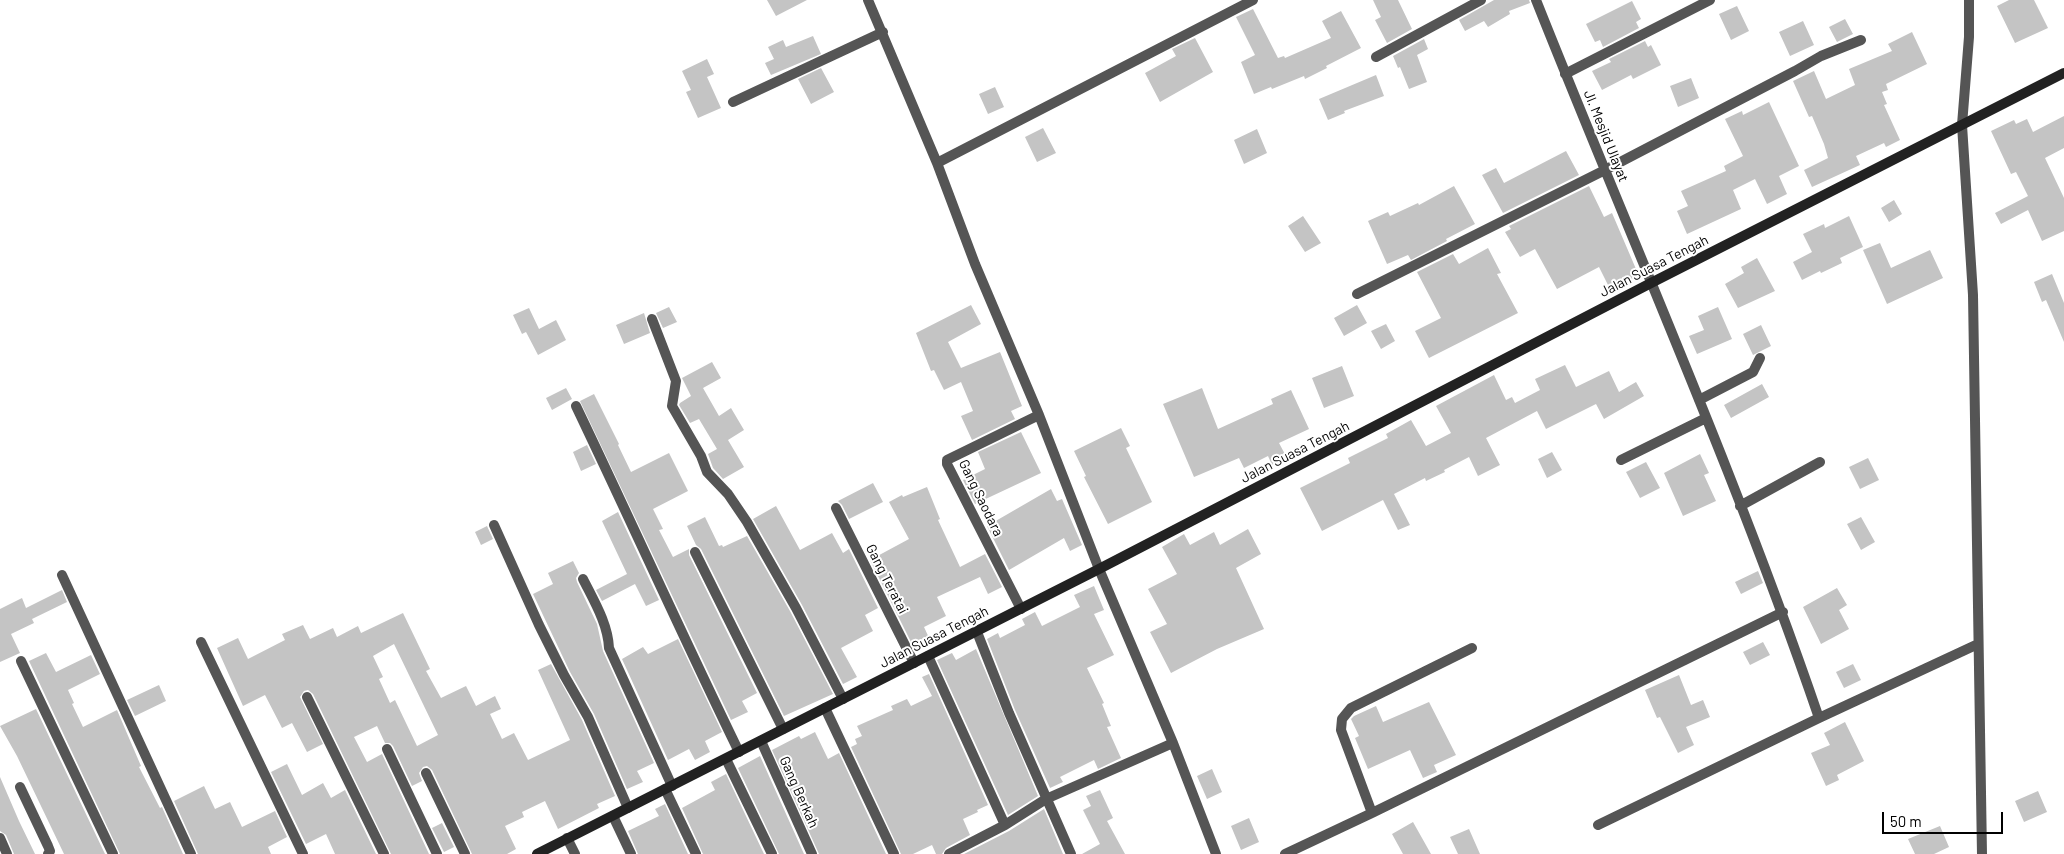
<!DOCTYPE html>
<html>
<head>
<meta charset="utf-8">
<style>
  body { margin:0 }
  #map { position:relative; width:2064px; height:854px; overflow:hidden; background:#fff; font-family:Barlow,sans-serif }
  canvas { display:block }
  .scale { position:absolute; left:1882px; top:812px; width:121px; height:22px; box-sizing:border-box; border:2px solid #000; border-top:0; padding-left:6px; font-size:15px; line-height:18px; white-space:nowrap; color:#000; -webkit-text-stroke:4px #fff; paint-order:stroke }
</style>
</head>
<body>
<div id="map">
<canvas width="2064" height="854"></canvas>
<div class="scale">50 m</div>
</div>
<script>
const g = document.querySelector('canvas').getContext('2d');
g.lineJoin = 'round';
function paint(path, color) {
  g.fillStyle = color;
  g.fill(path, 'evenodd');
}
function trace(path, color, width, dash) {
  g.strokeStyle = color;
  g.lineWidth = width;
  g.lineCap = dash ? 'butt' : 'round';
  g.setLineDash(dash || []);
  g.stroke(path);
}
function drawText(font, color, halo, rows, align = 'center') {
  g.font = font + ' Barlow,sans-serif';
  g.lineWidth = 4;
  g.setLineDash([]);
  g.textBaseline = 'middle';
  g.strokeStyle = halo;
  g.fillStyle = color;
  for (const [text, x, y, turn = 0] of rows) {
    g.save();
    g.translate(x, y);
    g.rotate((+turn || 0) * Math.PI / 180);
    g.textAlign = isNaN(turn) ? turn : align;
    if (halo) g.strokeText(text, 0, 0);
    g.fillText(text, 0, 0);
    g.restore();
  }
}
paint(new Path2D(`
  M767 0H807L776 16Z
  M1373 0H1398L1412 29 1387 43 1375 20 1381 17Z
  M1494 0H1529L1530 3 1509 11 1510 14 1488 27 1484 21 1465 31 1459 20Z
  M2009 0H2034L2048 28 2015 43 1997 6Z
  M1632 1 1641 19 1636 22 1639 28 1603 47 1600 40 1595 42 1586 24Z
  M1737 6 1749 31 1731 40 1719 14Z
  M1253 9 1278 58 1284 56 1285 58 1331 38 1322 21 1341 11 1361 48 1326 66 1327 68 1305 79 1304 76 1272 89 1271 87 1254 94 1241 62 1255 55 1236 17Z
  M1845 19 1853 34 1837 42 1829 27Z
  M1803 21 1814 45 1790 56 1779 32Z
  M1912 32 1927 64 1886 84 1888 90 1882 92 1887 104 1884 105 1900 140 1886 147 1884 143 1856 156 1860 165 1812 187 1804 170 1828 158 1824 144 1812 116 1809 117 1793 81 1814 71 1826 99 1855 85 1849 69 1892 51 1888 44Z
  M813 36 821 54 771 75 765 63 774 59 768 47 783 40 786 47Z
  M1195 38 1213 72 1160 102 1145 73 1176 56 1172 49Z
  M1424 39 1428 49 1417 55 1427 82 1409 89 1400 67 1398 68 1393 56Z
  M1645 41 1648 47 1651 45 1661 65 1633 79 1631 75 1602 90 1592 71 1611 62 1609 59Z
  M707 59 714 74 707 77 721 108 698 118 686 92 691 90 682 71Z
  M821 68 834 92 811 104 798 79Z
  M1376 75 1384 96 1344 111 1345 113 1328 120 1319 99Z
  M1691 78 1699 98 1678 107 1670 86Z
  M995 87 1004 107 988 114 979 94Z
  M1769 102 1799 166 1779 176 1787 194 1767 204 1755 179 1733 190 1741 209 1687 234 1677 211 1688 206 1681 191 1726 171 1724 166 1743 156 1725 119 1742 111 1743 115Z
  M2064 116V148L2045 158 2064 198V231L2042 241 2028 210 2001 224 1995 213 2028 196 2016 172 2011 174 1991 131 2014 120 2016 124 2027 119 2033 132Z
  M1043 128 1056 153 1037 162 1025 137Z
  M1257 129 1267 153 1244 164 1234 140Z
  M1566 151 1579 175 1503 213 1482 175 1496 168 1504 183Z
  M1454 186 1475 224 1446 239 1447 241 1411 260 1408 255 1387 264 1368 221 1388 212 1390 216 1418 203 1419 205Z
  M1589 186 1604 217 1612 213 1639 276 1610 289 1599 267 1557 289 1535 249 1520 257 1505 232 1511 229 1509 226Z
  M1894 200 1902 214 1889 222 1881 208Z
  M1303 216 1321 243 1305 252 1288 226Z
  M1849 216 1863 247 1840 258 1842 263 1821 273 1820 271 1802 280 1793 262 1812 252 1803 234 1824 224 1825 228Z
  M1880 243 1891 268 1930 250 1943 278 1887 304 1863 250Z
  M1488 248 1501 273 1497 274 1518 313 1429 358 1415 331 1441 318 1417 272 1453 254 1459 264Z
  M1757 258 1775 291 1738 308 1725 284 1744 273 1741 267Z
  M2052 274 2064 303V342L2046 300 2042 302 2034 282Z
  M971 305 981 324 948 342 961 368 1000 352 1022 406 1011 411 1015 419 972 440 961 416 973 411 961 382 944 390 934 370 931 371 916 333Z
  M1357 305 1367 323 1344 336 1334 318Z
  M669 307 677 322 663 328 656 313Z
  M1718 307 1732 339 1697 354 1689 336 1704 330 1698 316Z
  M529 308 539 329 556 320 566 340 538 355 526 332 522 334 513 315Z
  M644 313 650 333 624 344 616 325Z
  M1386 324 1395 341 1381 349 1371 331Z
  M1761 325 1771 346 1753 355 1743 334Z
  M712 362 721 378 703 388 719 416 731 408 744 430 728 440 744 467 723 479 713 468 708 454 717 449 699 419 690 423 679 405 680 403 691 396 682 378Z
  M1565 365 1576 387 1609 371 1619 392 1636 382 1644 396 1604 419 1596 404 1546 429 1537 411 1486 438 1500 465 1478 476 1469 457 1444 470 1445 472 1426 481 1425 478 1394 494 1410 525 1398 530 1383 500 1322 531 1300 488 1350 463 1348 458 1388 438 1386 434 1411 420 1426 446 1451 433 1436 406 1494 375 1506 400 1512 397 1515 403 1540 390 1535 379Z
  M1342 366 1354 396 1324 408 1312 378Z
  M1762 384 1769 397 1731 418 1724 405Z
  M566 388 572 399 552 410 546 398Z
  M1202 388 1218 429 1273 404 1271 399 1291 390 1309 429 1279 443 1287 458 1272 465 1268 456 1244 468 1239 458 1194 477 1163 404Z
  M594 394 619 444 618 445 631 472 669 453 688 491 653 509 663 529 659 530 673 557 689 549V555L757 693 742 701 748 712 731 720 580 401Z
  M1121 428 1130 446 1126 448 1152 502 1108 524 1084 477 1086 476 1074 451Z
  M1021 432 1041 473 975 504 963 480 985 469 978 452Z
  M587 445 596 464 581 471 573 452Z
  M1552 452 1562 470 1547 478 1538 459Z
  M1700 454 1709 473 1704 475 1716 501 1683 516 1664 473Z
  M1868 458 1879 480 1860 489 1849 467Z
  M1646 462 1660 488 1640 498 1626 472Z
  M873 483 883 502 849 519 842 505 838 501Z
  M927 487 940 519 938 520 960 567 985 554 1002 587 988 594 980 577 937 597 946 616 924 627 930 640 914 648 870 560 909 539 889 502 902 495 903 497Z
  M1051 489 1057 501 1062 499 1082 545 1070 551 1064 538 1009 570 987 526Z
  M776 506 800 550 832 533 843 553 849 549 878 608 865 615 873 631 841 648 857 677 843 684 802 605 753 519Z
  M618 512 659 600 646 606 635 584 602 601 596 590 627 574 602 521Z
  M705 517 719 546 722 545 723 547 747 536 790 611 833 694 784 716 701 549 696 545 687 526Z
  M1861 517 1875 542 1861 550 1847 524Z
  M487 526 493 539 481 545 475 532Z
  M1248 529 1261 554 1236 568 1264 629 1217 649 1171 673 1150 632 1167 624 1148 589 1177 574 1162 547 1184 534 1190 545 1214 532 1220 545Z
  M573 561 579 573 576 578 577 582 597 624 603 651 654 763 637 771 643 782 627 789 594 714 570 672 533 594 553 584 548 573Z
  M1758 571 1763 583 1741 594 1735 582Z
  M1094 586 1104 610 1094 614 1114 655 1087 668 1104 703 1102 704 1111 726 1107 727 1121 758 1098 769 1094 760 1060 777 1063 782 1050 788 1015 710 987 639 998 633 1000 638 1025 625 1022 619 1035 612 1042 626 1080 607 1074 595Z
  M1837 588 1847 605 1839 610 1849 629 1821 644 1803 607Z
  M62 590 67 602 32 619 34 623 11 634 20 653 0 662V609L22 598 26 608Z
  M403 613 430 669 426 671 441 698 466 686 476 706 495 696 501 709 490 714 502 739 514 733 528 760 570 740 538 670 551 664 582 720 615 796 597 804 599 808 558 829 545 801 522 812 524 817 505 826 516 849 507 854H472L432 770 427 766 423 767 419 773 422 781 412 786 393 746 390 743H385L377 726 354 737 367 762 382 754 429 854H391L313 694 308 690 304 691 300 697 323 744 307 752 292 723 282 728 265 695 243 706 217 648 238 638 248 659 285 640 282 634 303 625 310 639 333 628 337 637 358 626 361 633ZM394 644 438 735 417 746 395 700 390 703 379 679 383 677 373 656Z
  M678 639 722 732 705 741 710 752 695 760 689 749 668 760 622 659 643 647 648 654Z
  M1763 642 1770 655 1750 665 1743 652Z
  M976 649 1038 796 1008 815 937 660 952 653 956 660Z
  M46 653 56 672 91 655 100 674 68 690 74 703 72 704 83 727 117 710 141 766 139 767 160 808 162 807 183 854H120L29 661Z
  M1853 664 1861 680 1844 688 1836 672Z
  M929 674 988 805 977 810 978 812 963 819 970 835 946 848 942 854H936L932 845 913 854H901L851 747 857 744 855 739 862 736 857 726 893 710 891 706 907 699 911 706 932 696 922 677Z
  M1679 675 1691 705 1703 700 1710 717 1686 727 1694 745 1678 753 1660 717 1657 718 1645 690Z
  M159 685 166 701 135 716 127 700Z
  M1429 702 1456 755 1434 765 1437 772 1423 778 1410 750 1368 769 1355 738 1359 736 1351 719 1354 716 1376 706 1383 722Z
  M36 709 105 854H64L17 756 0 726Z
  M1845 722 1864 761 1837 775 1839 780 1826 786 1811 753 1830 745 1824 733Z
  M815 732 828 759 839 753 886 854H819L772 750 799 736 801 739Z
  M760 756 804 854H779L738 768Z
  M287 764 302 795 323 783 331 798 345 790 376 854H335L326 834 306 844 271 772Z
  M1212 769 1222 792 1207 799 1197 776Z
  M726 774 764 854H703L682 808 715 790 711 782Z
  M0 777 19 821 35 854H14L6 835 0 831Z
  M204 786 215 809 230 802 242 827 275 811 287 837 268 847 271 854H198L174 801Z
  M1100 790 1113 818 1107 821 1125 854H1082L1100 844 1083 810 1091 806 1086 796Z
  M2038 791 2047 812 2024 822 2015 801Z
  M665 804 688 854H638L628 831 659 816 655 809Z
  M1044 809 1063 854H964L1009 831Z
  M1249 818 1259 842 1241 850 1231 826Z
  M1413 822 1431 854H1403L1392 834Z
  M442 823 454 847 444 852 432 828Z
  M1940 826 1949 847 1934 854H1915L1908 839Z
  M1469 829 1480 854H1458L1450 837Z`), '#c4c4c4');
trace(new Path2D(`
  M868 0 937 163 975 264 1039 415 1099 569 1173 743 1216 854
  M1536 0C1631 239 1736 475 1819 718
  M1969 0V37L1962 125 1973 295 1982 854
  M1376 57 1481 0
  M1565 74 1710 0
  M733 102 883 32
  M937 163 1253 0
  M1357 294 1605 170 1795 71 1821 56 1861 40
  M652 319 676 381 672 406 701 456 707 472 728 494 747 522 796 608 843 699
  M1699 400 1753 372 1760 358
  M576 406C631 521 683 637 739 752
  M1621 460 1706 418
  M1740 506 1820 462
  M836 508 914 663
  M494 525 539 625 564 675 588 717 628 808
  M695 552 783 729
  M62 575 191 854
  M583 579C594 601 608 624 609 648L672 786
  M1021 609 947 464V460L1039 415
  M977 632 1009 713 1071 854
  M201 642 303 854
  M928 656 1005 825
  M21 661 113 854
  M307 697 384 854
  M825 708 894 854
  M761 741 812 854
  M387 749 437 854
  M726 759 772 854
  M426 773 465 854
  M20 787 48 846 50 851 48 854
  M665 789 696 854
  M1372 813 1341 730 1342 719 1351 708 1472 648
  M613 816 631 854
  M1598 825 1819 718 1978 644
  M0 838 7 854
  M567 838 575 854
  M949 854 1005 825 1046 799 1173 743
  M1285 854 1372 813 1783 612`), '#555', 10);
trace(new Path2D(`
  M537 854 1099 569 1651 283 2064 73`), '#222', 10);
drawText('14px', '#000', '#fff', [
  ["Jl. Mesjid Ulayat",1606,136,68],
  ["Jalan Suasa Tengah",1654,266,-27],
  ["Jalan Suasa Tengah",1295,452,-27],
  ["Gang Saodara",981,498,64],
  ["Gang Teratai",887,579,63],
  ["Jalan Suasa Tengah",934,637,-27],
  ["Gang Berkah",799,792,66]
]);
</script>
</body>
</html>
